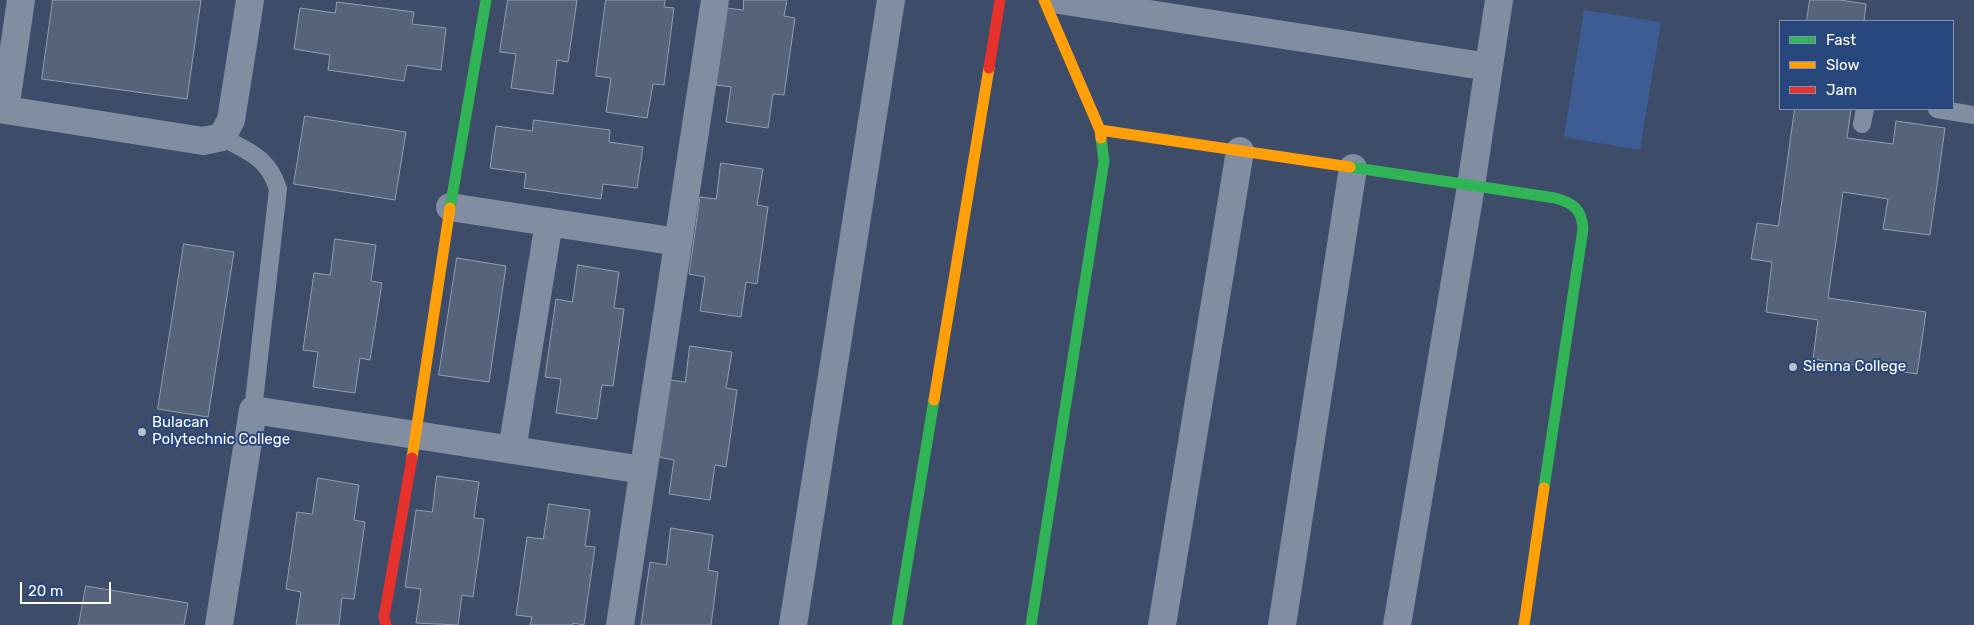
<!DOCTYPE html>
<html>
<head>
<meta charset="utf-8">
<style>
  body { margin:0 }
  #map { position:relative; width:1974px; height:625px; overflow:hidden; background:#3c4c69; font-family:Rubik,sans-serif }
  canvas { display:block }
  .legend { position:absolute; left:1779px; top:20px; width:175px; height:90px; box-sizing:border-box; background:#28477d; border:1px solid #7e91b1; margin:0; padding:6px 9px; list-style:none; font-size:15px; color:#fff }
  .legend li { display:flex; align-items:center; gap:10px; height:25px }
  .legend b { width:25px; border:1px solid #7e91b1 }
  .scale { position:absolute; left:20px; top:582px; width:91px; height:22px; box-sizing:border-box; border:2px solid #fff; border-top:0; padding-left:6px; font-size:15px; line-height:18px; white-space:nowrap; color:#fff; -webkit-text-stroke:4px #28477d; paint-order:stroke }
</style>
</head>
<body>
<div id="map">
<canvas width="1974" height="625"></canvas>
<ul class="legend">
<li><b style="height:6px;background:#30b455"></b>Fast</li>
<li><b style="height:6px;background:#ff9f0a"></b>Slow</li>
<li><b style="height:6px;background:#e5322d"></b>Jam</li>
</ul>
<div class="scale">20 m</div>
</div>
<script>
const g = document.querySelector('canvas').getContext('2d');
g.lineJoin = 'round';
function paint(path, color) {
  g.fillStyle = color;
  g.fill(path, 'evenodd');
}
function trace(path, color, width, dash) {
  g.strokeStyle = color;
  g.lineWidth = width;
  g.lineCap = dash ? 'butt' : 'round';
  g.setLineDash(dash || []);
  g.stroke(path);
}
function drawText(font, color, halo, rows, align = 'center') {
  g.font = font + ' Rubik,sans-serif';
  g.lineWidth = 4;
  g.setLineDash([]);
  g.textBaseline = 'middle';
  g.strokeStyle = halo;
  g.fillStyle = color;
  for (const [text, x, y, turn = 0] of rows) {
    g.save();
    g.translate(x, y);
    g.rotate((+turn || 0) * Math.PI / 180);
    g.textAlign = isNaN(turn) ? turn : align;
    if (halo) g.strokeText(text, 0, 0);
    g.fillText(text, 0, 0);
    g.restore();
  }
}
paint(new Path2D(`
  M1584 10 1661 22 1640 150 1564 137Z`), '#3c5c93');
const building = new Path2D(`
  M53 0H201L187 99 42 79Z
  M508 0H577L568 62 557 60 553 94 511 88 516 54 500 52Z
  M606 0H665L664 7 674 8 664 85 653 84 647 118 606 112 611 78 596 76Z
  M744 0H787L784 16 795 18 784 95 773 94 768 128 726 122 731 87 716 85 727 8 743 10Z
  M1810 0H1840L1866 4 1864 21H1807Z
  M337 2 414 12 412 24 446 28 441 70 407 65 404 81 328 70 330 55 294 49 300 8 335 13Z
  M1795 109H1851L1847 138 1893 144 1896 121 1945 128 1930 235 1883 229 1888 199 1843 192 1828 298 1926 312 1917 374 1813 359 1818 320 1766 312 1772 262 1751 259 1757 223 1778 226Z
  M305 116 406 132 395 200 294 184Z
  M534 120 610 130 609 142 643 147 637 188 603 184 601 199 524 188 526 173 490 168 496 126 532 131Z
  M721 163 763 169 757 205 768 207 757 284 746 282 741 317 700 311 705 277 689 274 700 197 716 199Z
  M335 239 376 245 371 281 382 283 370 360 360 358 355 393 313 387 318 352 303 350 314 273 330 275Z
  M184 244 234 252 208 417 158 409Z
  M457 258 506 266 489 382 439 375Z
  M578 265 619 272 614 308 624 309 613 386 602 385 597 419 556 413 561 379 545 377 556 299 572 302Z
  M690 346 732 352 726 388 737 390 726 467 715 465 710 500 669 494 674 460 658 457 669 380 685 382Z
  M437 476 479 482 474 518 484 519 473 597 462 595 458 625 416 623 421 589 405 587 416 510 432 512Z
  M318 478 359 485 354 520 365 522 354 599 342 598 339 625H296L301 592 286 589 297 512 312 514Z
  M549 504 590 510 585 546 595 547 584 625 573 623V625H530L532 617 516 615 527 537 543 539Z
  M671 528 713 535 708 570 718 572 711 625H641L650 562 666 565Z
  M86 586 188 603 184 625H79Z`);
paint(building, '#56647b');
trace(building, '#949eaf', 1);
trace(new Path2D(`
  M1937 109 1974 115
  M1862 124 1865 109
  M222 137C250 153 268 157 278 189L253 410`), '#818da0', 18);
trace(new Path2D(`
  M1059 0 1489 67
  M0 109 203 141 222 137 231 120 250 0
  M5 110 21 0
  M450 207 678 242
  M512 450 549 222
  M219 625 253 410 643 470
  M620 625 715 0
  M793 625 891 0
  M1162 625 1240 151
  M1282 625 1353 168
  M1397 625 1471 186 1499 0`), '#818da0', 28);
trace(new Path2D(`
  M1350 167 1555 198C1573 203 1582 209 1583 229L1544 488
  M450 208 486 0
  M897 625 934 400
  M1031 625 1104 161 1101 138`), '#30b455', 11);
trace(new Path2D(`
  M1044 0 1100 130 1101 138
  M1100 130 1350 167
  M934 400 989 68
  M412 458 450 208
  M1524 625 1544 488`), '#ff9f0a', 11);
trace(new Path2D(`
  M989 68 1000 0
  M386 625 384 617 412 458`), '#e5322d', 11);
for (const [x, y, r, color] of [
  [1793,367,5,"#bbc0ca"],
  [142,432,5,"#bbc0ca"]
]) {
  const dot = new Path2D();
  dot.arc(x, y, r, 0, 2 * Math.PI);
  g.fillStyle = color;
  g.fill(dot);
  trace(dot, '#28477d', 2);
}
drawText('15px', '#fff', '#28477d', [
  ["Sienna College",1803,367],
  ["Bulacan",152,423],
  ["Polytechnic College",152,440]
], 'left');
</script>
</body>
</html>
